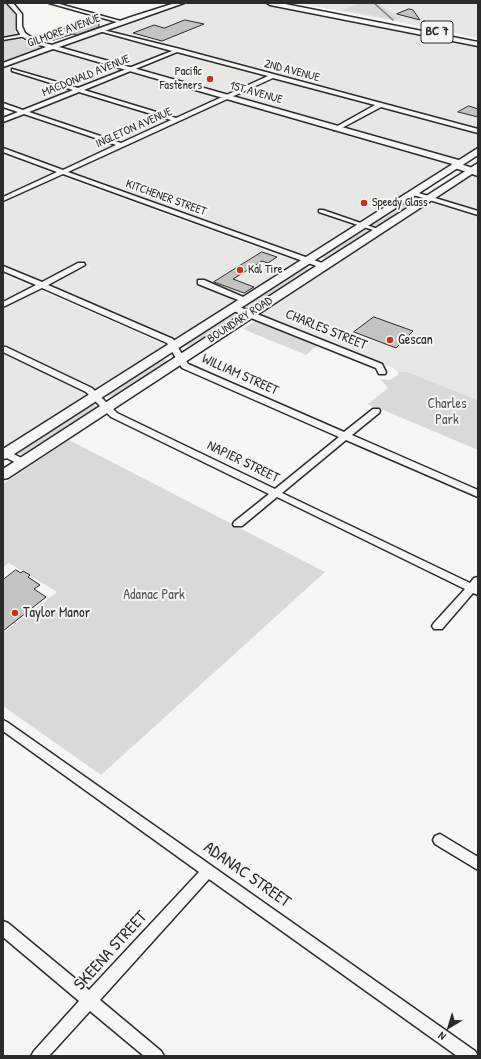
<!DOCTYPE html>
<html>
<head>
<meta charset="utf-8">
<style>
  body { margin:0 }
  #map { position:relative; width:481px; height:1059px; overflow:hidden; background:#f6f6f2; font-family:"Patrick Hand",sans-serif }
  canvas { display:block }
  .frame { position:absolute; inset:0; border:4px solid #2b2b2b; pointer-events:none }
  .north { position:absolute; left:429px; top:1007px; width:40px; height:40px; -webkit-text-stroke:3px #f6f6f2; paint-order:stroke; rotate:218deg; font-size:11px; font-weight:700; line-height:16px; text-align:center; color:#2b2b2b }
  .north::after { content:''; display:block; margin:auto; width:14px; height:18px; background:#2b2b2b; clip-path:polygon(50% 0,100% 100%,50% 72%,0 100%) }
</style>
</head>
<body>
<div id="map">
<canvas width="481" height="1059"></canvas>
<div class="frame"></div>
<div class="north">N</div>
</div>
<script>
const g = document.querySelector('canvas').getContext('2d');
g.lineJoin = 'round';
function paint(path, color) {
  g.fillStyle = color;
  g.fill(path, 'evenodd');
}
function trace(path, color, width, dash) {
  g.strokeStyle = color;
  g.lineWidth = width;
  g.lineCap = dash ? 'butt' : 'round';
  g.setLineDash(dash || []);
  g.stroke(path);
}
function drawText(font, color, halo, rows, align = 'center') {
  g.font = font + ' "Patrick Hand",sans-serif';
  g.lineWidth = 4;
  g.setLineDash([]);
  g.textBaseline = 'middle';
  g.strokeStyle = halo;
  g.fillStyle = color;
  for (const [text, x, y, turn = 0] of rows) {
    g.save();
    g.translate(x, y);
    g.rotate((+turn || 0) * Math.PI / 180);
    g.textAlign = isNaN(turn) ? turn : align;
    if (halo) g.strokeText(text, 0, 0);
    g.fillText(text, 0, 0);
    g.restore();
  }
}
paint(new Path2D(`
  M185 3H261L478 45V129L108 30Z
  M298 3H478V38L447 31Z
  M100 32 107 33 169 51 128 66 62 47Z
  M48 51H56L121 70 78 87 17 69H10L9 70 10 71 69 90 25 108 3 103V67Z
  M180 53 265 76 266 77 227 94 139 70Z
  M128 73H132L219 98 180 116 175 117 88 90Z
  M276 79 370 105 372 106 338 125H334L236 97Z
  M80 93 166 120 168 121 122 142 33 112 76 94Z
  M225 101H231L449 165 306 255 73 173 74 170Z
  M379 109H384L478 134V147L456 160 345 128Z
  M25 116 111 145 113 146 67 168 61 169 3 148V122L13 117Z
  M3 155 51 172 52 174 3 197Z
  M473 175 478 176V212L438 199 437 197 468 177Z
  M64 177 295 261 296 262 180 336 171 337 53 286 55 282 78 270 86 269 90 267 79 262 46 279 41 280 3 264V202L57 178Z
  M432 203 478 217V400L407 372H398L393 368 262 315 263 312 335 265 427 204Z
  M3 274 161 343 162 347 3 448Z`), '#e7e7e3');
paint(new Path2D(`
  M3 3H5C8 7 14 11 15 16 18 23 12 26 17 35L3 38Z
  M360 3H378L396 16 402 17 395 20 342 10Z
  M19 38 41 48 3 63V40Z
  M415 197 419 199V201L381 226 372 225 373 222 410 199Z
  M361 230H366L370 232 328 259 320 257Z
  M301 268H307L311 271 251 309 246 310 243 308Z
  M233 314 237 315 234 320C222 328 198 350 183 345L228 316Z
  M255 321H258L318 345 306 355 243 329Z
  M161 360H167L171 362 116 396H108L106 394 155 362Z
  M398 372H407L478 400V450L381 409 374 408 368 404 388 388 380 379 390 380 398 375Z
  M92 405 96 406 99 408 24 456 19 454 17 452 19 450 86 407Z
  M69 440 325 572 101 775 3 706V633L57 592 9 563 3 567V484Z`), '#d9d9d5');
trace(new Path2D(`
  M374 3 393 20`), '#7a7a78', 1.5);
const building = new Path2D(`
  M409 9 413 10 420 20 397 14Z
  M77 20H99V27L77 35 73 34 54 40 40 36 63 28 71 30Z
  M185 20 204 24 162 41 133 33 154 25 164 28Z
  M469 106 478 109V117L458 112Z
  M262 252 277 257 268 263 262 261 233 279 254 287 244 293 214 282Z
  M374 317 413 331 396 348 354 332Z
  M16 570 21 573 23 571 30 575 28 577 40 585 34 589 46 597 3 631V580Z`);
paint(building, '#c3c3c0');
trace(building, '#2b2b2b', 1);
const minor = new Path2D(`
  M49 3H56L124 22 120 23Z
  M99 29 180 49 478 129V133L381 107 338 130H334V128L375 105 273 78 68 172 325 264 326 266 322 268 63 174 3 201V197L57 172 3 152V148L63 170 116 145 24 114 3 122V118L18 112 3 107V103L23 110 73 90 12 71V69L78 88 172 51 99 31ZM177 52 268 76 176 118 84 90ZM79 92 171 120 121 143 29 112Z
  M24 34 26 36 3 40V38Z
  M412 191 478 211V215L410 194 409 193Z
  M319 210H323L381 230 376 231 319 212Z
  M78 263H84L85 265 48 285 173 339 188 364 344 432 373 409H379L380 411 379 413 352 435 478 490V497L346 440 282 493 470 583 474 578 478 577V595L473 593 442 629H434L432 626 434 623 465 589 277 497 242 526H234L233 524 234 522 269 494 111 417 86 392 3 352V347H6L92 388 117 413 275 489 339 437 182 368 167 343 42 288 3 307V302L36 285 3 271V266L42 282Z
  M198 280H204L250 300 246 302H243L198 284Z
  M231 306H237L382 364 386 372 385 374H379L376 368 231 310Z
  M3 720 7 722 475 1051 478 1056H457L209 879 100 1000 161 1051 164 1056H144L90 1011 49 1056H31L34 1051 79 1001 3 937V921L8 923 89 990 199 872 3 731Z
  M440 834 478 857V870L435 844 433 840 435 836Z`);
const tertiary = new Path2D(`
  M7 3H13L22 14V26L25 33 37 41 52 45 131 17 175 3H184L59 47 462 161 463 163 459 165H456L53 49 3 67V63L46 47 33 43 21 36 17 29V14Z
  M3 449 26 460 28 462 26 464H18L3 456Z`);
const secondary = new Path2D(`
  M455 162 478 170V176L452 167 451 165Z`);
const primary = new Path2D(`
  M267 3H280L478 42V46L270 5Z
  M478 148V155L8 458 3 459V449Z
  M478 163V170L8 478 3 479V469L313 268Z`);
trace(minor, '#2b2b2b', 3);
trace(tertiary, '#2b2b2b', 3);
trace(secondary, '#2b2b2b', 3);
trace(primary, '#2b2b2b', 3);
paint(minor, '#f6f6f2');
paint(tertiary, '#f6f6f2');
paint(secondary, '#f6f6f2');
paint(primary, '#f6f6f2');
for (const [x, y, r, color] of [
  [210,79,4,"#c8321e"],
  [364,203,4,"#c8321e"],
  [240,270,4,"#c8321e"],
  [390,340,4,"#c8321e"],
  [15,613,4,"#c8321e"]
]) {
  const dot = new Path2D();
  dot.arc(x, y, r, 0, 2 * Math.PI);
  g.fillStyle = color;
  g.fill(dot);
  trace(dot, '#f6f6f2', 1.5);
}
drawText('12px', '#2b2b2b', '#f6f6f2', [
  ["GILMORE AVENUE",64,31,-20],
  ["2ND AVENUE",292,71,15],
  ["MACDONALD AVENUE",86,76,-22],
  ["1ST AVENUE",256,93,16],
  ["INGLETON AVENUE",134,128,-24],
  ["KITCHENER STREET",166,198,20],
  ["BOUNDARY ROAD",240,320,-33]
]);
drawText('12px', '#2b2b2b', '#f6f6f2', [
  ["Pacific",202,72,"right"],
  ["Fasteners",202,86,"right"],
  ["Speedy Glass",372,203],
  ["Kal Tire",248,270]
], 'left');
for (const [x, y, w] of [
  [437,32,32]
]) {
  const box = new Path2D();
  box.roundRect(x - w / 2, y - 11, w, 22, 3);
  g.fillStyle = '#f6f6f2';
  g.fill(box);
  trace(box, '#2b2b2b', 1);
}
drawText('bold 13px', '#2b2b2b', null, [
  ["BC 7",437,32]
]);
drawText('14px', '#2b2b2b', '#f6f6f2', [
  ["CHARLES STREET",326,330,22],
  ["WILLIAM STREET",240,375,24],
  ["NAPIER STREET",243,462,26]
]);
drawText('14px', '#2b2b2b', '#f6f6f2', [
  ["Gescan",398,340],
  ["Taylor Manor",23,613]
], 'left');
drawText('14px', '#565656', '#f6f6f2', [
  ["Charles",447,404],
  ["Park",447,420],
  ["Adanac Park",154,595]
]);
drawText('17px', '#2b2b2b', '#f6f6f2', [
  ["ADANAC STREET",247,875,35],
  ["SKEENA STREET",111,951,-48]
]);
</script>
</body>
</html>
